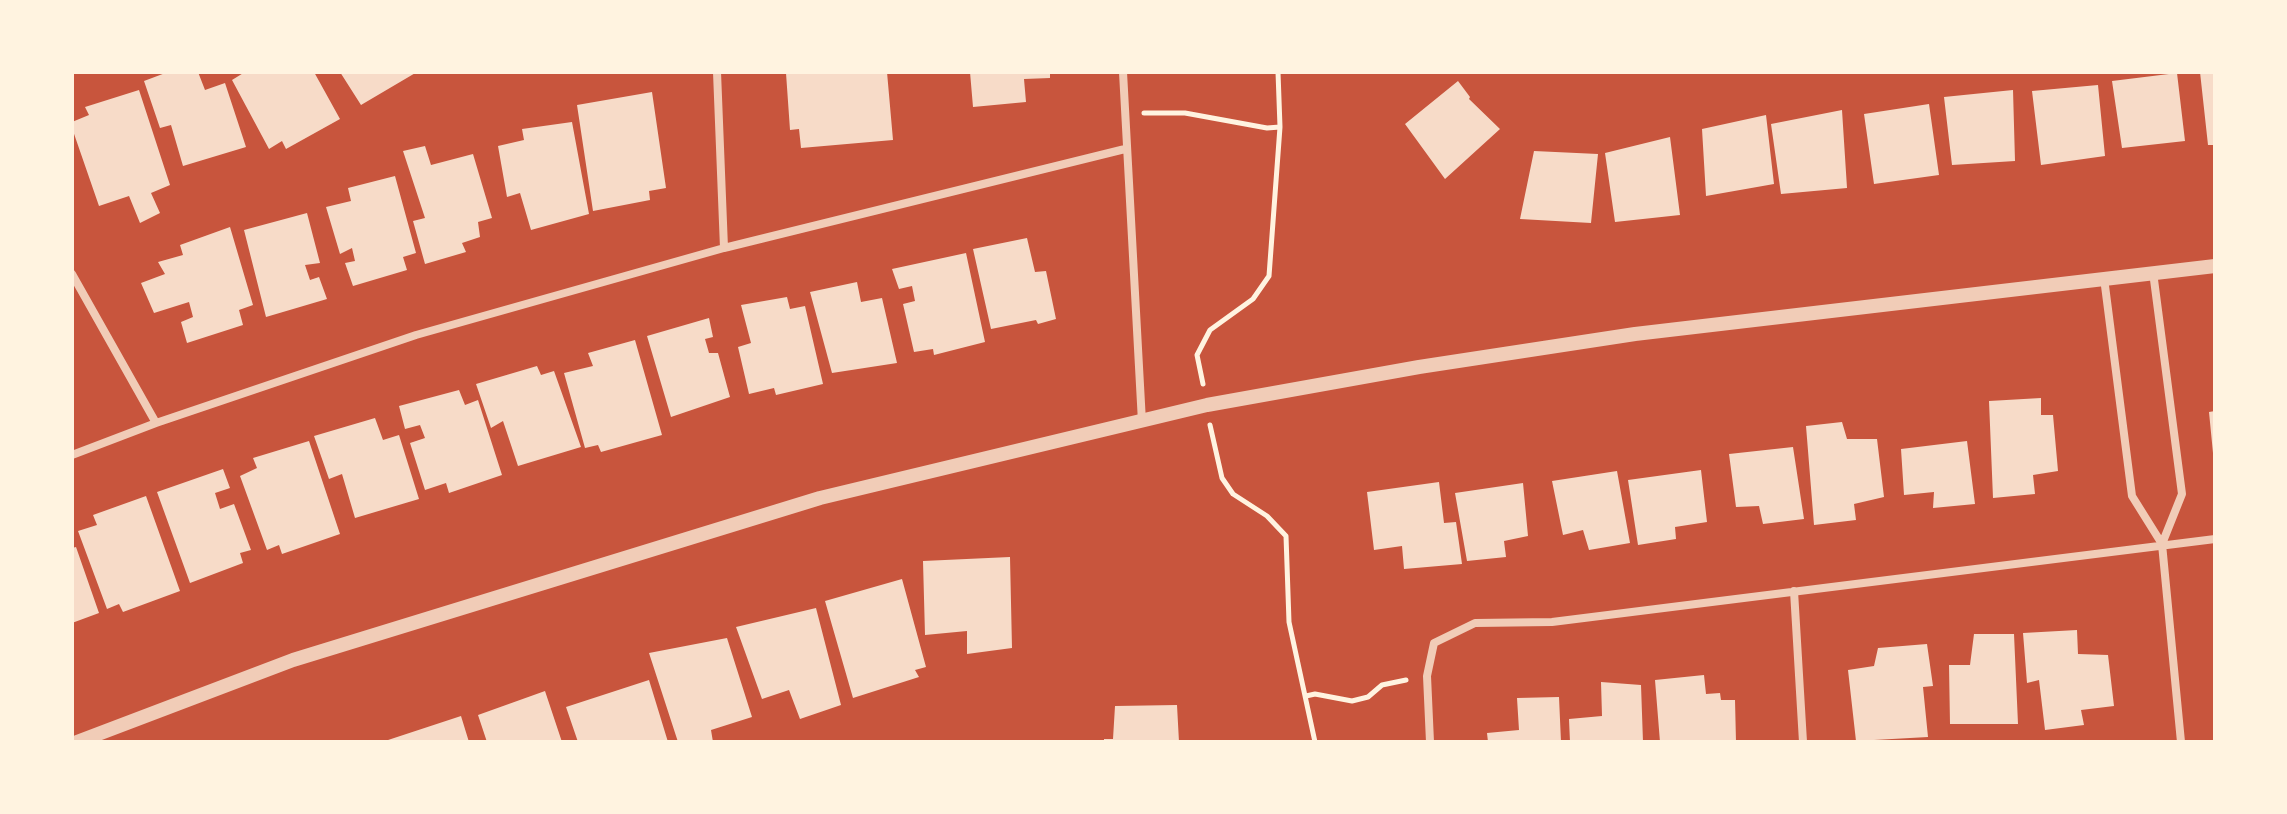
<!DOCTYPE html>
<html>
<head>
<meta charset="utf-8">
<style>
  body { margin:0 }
  #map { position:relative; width:2287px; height:814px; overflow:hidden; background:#c8553d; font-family:"PT Sans",sans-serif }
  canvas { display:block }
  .frame { position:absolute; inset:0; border:74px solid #fff3e0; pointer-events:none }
</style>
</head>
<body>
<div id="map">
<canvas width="2287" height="814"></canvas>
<div class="frame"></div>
</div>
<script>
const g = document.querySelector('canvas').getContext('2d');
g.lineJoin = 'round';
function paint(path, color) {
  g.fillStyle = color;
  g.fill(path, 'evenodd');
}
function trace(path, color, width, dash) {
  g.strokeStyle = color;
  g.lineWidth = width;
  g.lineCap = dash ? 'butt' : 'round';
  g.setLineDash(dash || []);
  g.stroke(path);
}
paint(new Path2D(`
  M168 72H198L205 90 225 83 246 147 183 166 171 125 160 128 144 81Z
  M245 72H314L340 119 286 149 282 141 269 149 232 80Z
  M340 72H417L361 105Z
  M800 72H887L893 140 801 148 799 129 790 130 786 73Z
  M970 72H1050V78L1024 79 1026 102 973 107Z
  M2200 72H2215V145H2208Z
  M2177 73 2185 141 2122 148 2112 81Z
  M1458 81 1470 97 1469 99 1500 129 1445 179 1405 124Z
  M2098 85 2105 156 2041 165 2032 91Z
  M139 90 170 185 151 193 160 213 140 223 129 196 99 206 72 128V122L89 115 85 107Z
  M2013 90 2015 161 1952 165 1944 97Z
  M652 92 666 188 649 191 650 200 593 211 577 105Z
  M1929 104 1939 175 1874 184 1864 114Z
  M1842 110 1847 188 1781 194 1771 124Z
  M1766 115 1774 184 1706 196 1702 129Z
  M572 122 589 214 531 230 520 193 507 197 498 146 524 140 522 129Z
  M1670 137 1680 215 1615 222 1605 153Z
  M425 146 431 165 473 154 492 218 478 222 480 237 462 243 466 252 425 264 413 221 425 218 403 151Z
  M1534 151 1598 154 1591 223 1520 219Z
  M395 176 416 253 403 257 407 270 353 286 345 263 355 261 352 248 340 254 326 207 351 201 348 188Z
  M307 213 320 263 305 265 310 280 319 277 327 299 266 317 244 230Z
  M230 227 253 305 239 310 243 325 187 343 181 322 193 317 189 302 154 313 141 283 165 274 158 262 183 255 180 245Z
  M1027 238 1035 272 1046 271 1056 319 1038 324 1036 320 991 329 973 249Z
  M966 253 985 342 934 355 933 349 914 352 903 304 915 301 912 286 899 289 892 269Z
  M857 282 861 302 882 298 897 363 832 373 810 292Z
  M787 297 790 309 805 306 823 384 776 395 774 388 749 394 738 347 751 343 741 305Z
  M709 318 713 337 705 339 709 353H718L730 397 671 417 647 336Z
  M635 340 662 435 601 452 598 445 585 448 564 373 593 366 588 353Z
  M537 366 541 375 554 371 581 447 518 466 503 421 491 428 476 384Z
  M459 390 465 405 478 400 502 475 449 493 446 483 425 490 410 443 425 438 420 425 405 429 399 406Z
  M2041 398V415H2053L2058 471 2033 475 2035 494 1993 498 1989 401Z
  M2215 411V453H2213L2209 412Z
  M375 418 383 440 399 435 419 499 355 518 342 474 329 479 314 436Z
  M1842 422 1847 439H1877L1884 497 1854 504 1856 520 1814 525 1806 426Z
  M309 441 340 534 282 554 279 545 267 550 240 476 257 468 253 458Z
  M1967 441 1975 504 1933 508 1934 492 1904 495 1901 449Z
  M1793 447 1804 519 1763 524 1759 506 1736 507 1729 454Z
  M223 469 230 488 215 493 220 509 234 504 251 550 240 553 243 563 190 583 157 492Z
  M1701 470 1707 522 1675 527 1676 539 1638 545 1628 480Z
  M1617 471 1630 543 1589 550 1583 530 1563 535 1552 481Z
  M1439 482 1444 523 1456 522 1462 564 1404 569 1402 546 1374 550 1367 492Z
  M1523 483 1528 536 1504 541 1506 557 1467 561 1455 493Z
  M146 496 180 591 123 612 119 604 107 609 78 531 97 525 93 515Z
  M76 547 99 613 72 623V548Z
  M1010 557 1012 648 967 654V631L925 635 923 561Z
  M902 579 926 667 915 670 919 677 853 698 825 601Z
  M816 608 841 705 800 719 789 690 762 699 736 627Z
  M2077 630 2078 654 2108 655 2114 706 2081 710 2084 725 2045 730 2039 680 2027 683 2023 633Z
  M1974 634H2014L2018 724H1950L1949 665H1970Z
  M727 638 752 717 711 730 713 742H678L649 653Z
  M1927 644 1933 686 1923 687 1928 737 1856 741 1848 670 1874 666 1878 648Z
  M1704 675 1706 694 1720 693 1721 700H1735L1736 742H1660L1655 680Z
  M649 680 668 742H578L566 707Z
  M1601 682 1641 685 1643 742H1570L1569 719 1602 716Z
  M545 691 562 742H487L478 715Z
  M1559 697 1561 742H1488L1487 733 1519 730 1517 698Z
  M1177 705 1179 742H1104V739H1113L1115 706Z
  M461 716 469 742H385V741Z`), '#f7dbc8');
trace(new Path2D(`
  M1144 113H1185L1267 128 1280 127
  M1203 384 1197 355 1210 330 1253 299 1269 276 1280 127 1278 72
  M1210 425 1222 478 1233 494 1267 516 1286 536 1289 622 1315 742
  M1306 696 1315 694 1352 701 1368 697 1382 685 1406 680`), '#fff3e0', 5);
trace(new Path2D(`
  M717 72 724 248
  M1123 72 1142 422
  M2153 272 2182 494 2162 544
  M72 274 156 423
  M2104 278 2132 496 2162 544 2181 742
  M72 455 156 423 416 335 724 248 1125 149
  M1794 591 1803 742
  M1430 742 1427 676 1434 643 1475 623 1552 622 2215 539`), '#f1ccb7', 8);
trace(new Path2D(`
  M77 742 293 660 820 498 1207 405 1419 367 1635 334 2215 266`), '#f1ccb7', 14);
</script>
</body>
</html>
